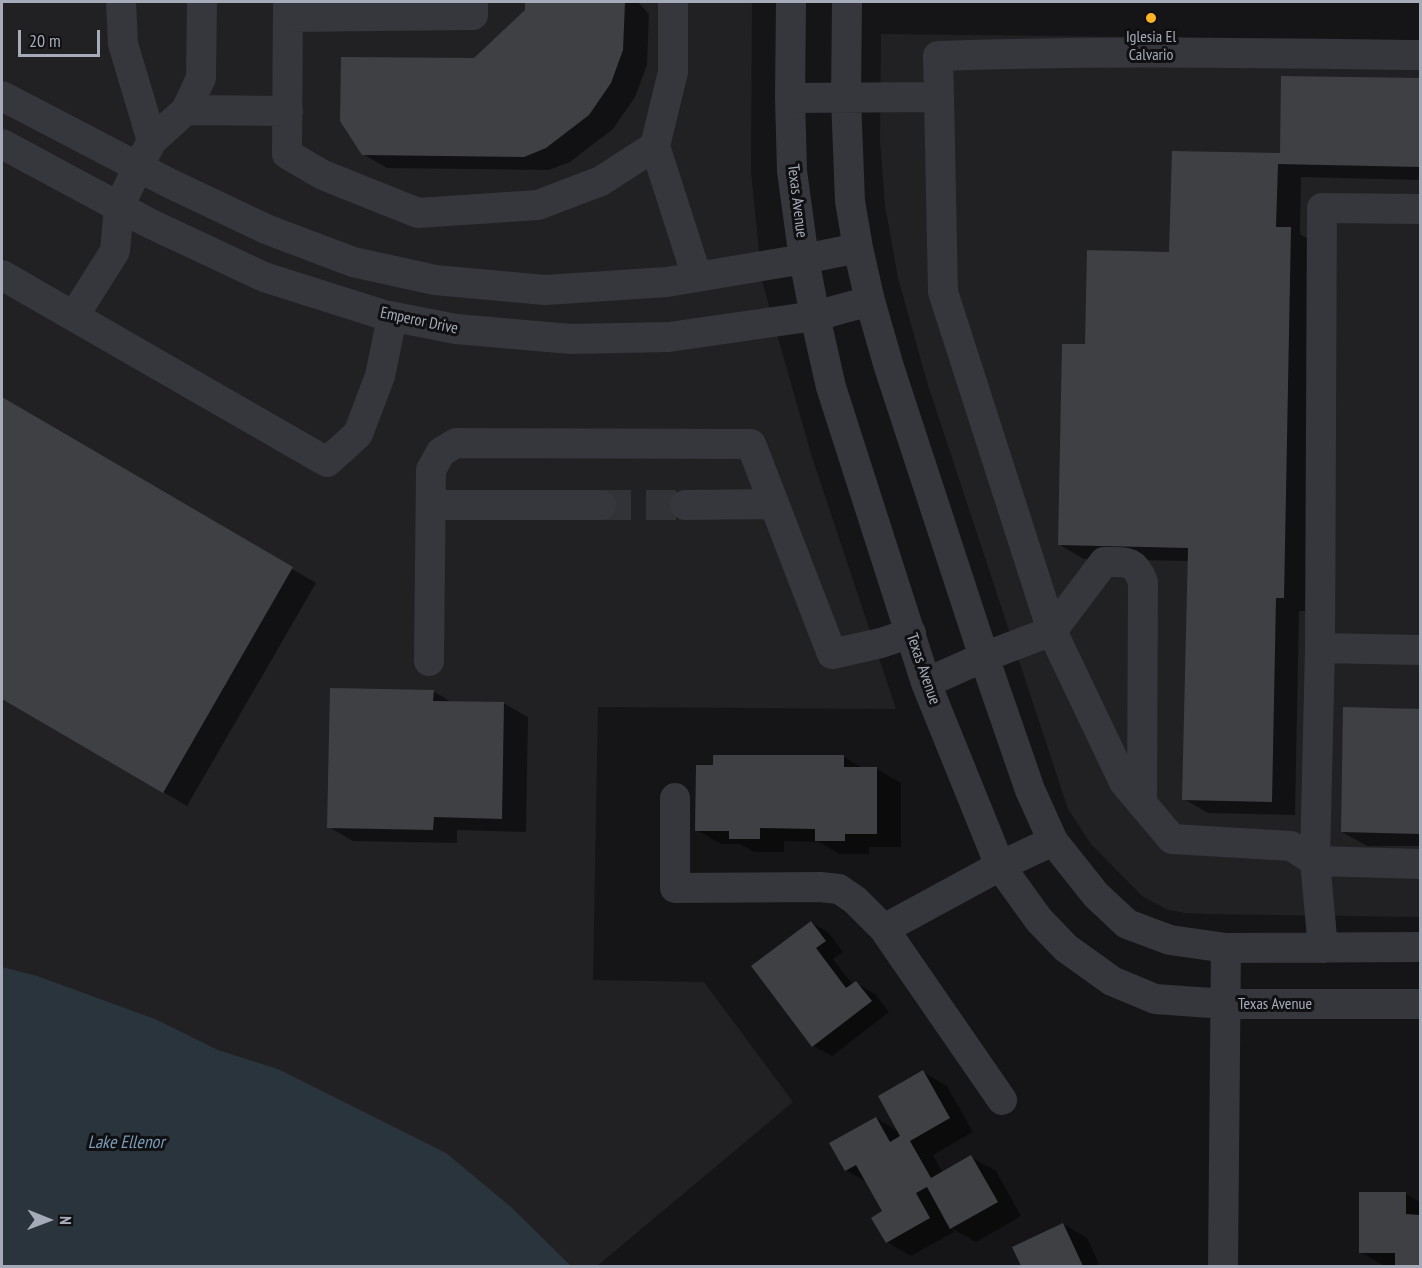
<!DOCTYPE html>
<html>
<head>
<meta charset="utf-8">
<style>
  body { margin:0 }
  #map { position:relative; width:1422px; height:1268px; overflow:hidden; background:#151517; font-family:"PT Sans Narrow",sans-serif }
  canvas { display:block }
  .frame { position:absolute; inset:0; border:3px solid #a5abb8; pointer-events:none }
  .north { position:absolute; left:18px; top:1190px; width:60px; height:60px; -webkit-text-stroke:4px #101012; paint-order:stroke; rotate:91deg; font-size:16px; font-weight:700; line-height:24px; text-align:center; color:#a5abb8 }
  .north::after { content:''; display:block; margin:auto; width:21px; height:27px; background:#a5abb8; clip-path:polygon(50% 0,100% 100%,50% 72%,0 100%) }
  .scale { position:absolute; left:18px; top:30px; width:82px; height:27px; box-sizing:border-box; border:3px solid #a5abb8; border-top:0; padding-left:8px; font-size:18px; line-height:21px; white-space:nowrap; color:#a5abb8; -webkit-text-stroke:4px #101012; paint-order:stroke }
</style>
</head>
<body>
<div id="map">
<canvas width="1422" height="1268"></canvas>
<div class="frame"></div>
<div class="north">N</div>
<div class="scale">20 m</div>
</div>
<script>
const g = document.querySelector('canvas').getContext('2d');
g.lineJoin = 'round';
function paint(path, color) {
  g.fillStyle = color;
  g.fill(path, 'evenodd');
}
function trace(path, color, width, dash) {
  g.strokeStyle = color;
  g.lineWidth = width;
  g.lineCap = dash ? 'butt' : 'round';
  g.setLineDash(dash || []);
  g.stroke(path);
}
function drawText(font, color, halo, rows, align = 'center') {
  g.font = font + ' "PT Sans Narrow",sans-serif';
  g.lineWidth = 6;
  g.setLineDash([]);
  g.textBaseline = 'middle';
  g.strokeStyle = halo;
  g.fillStyle = color;
  for (const [text, x, y, turn = 0] of rows) {
    g.save();
    g.translate(x, y);
    g.rotate((+turn || 0) * Math.PI / 180);
    g.textAlign = isNaN(turn) ? turn : align;
    if (halo) g.strokeText(text, 0, 0);
    g.fillText(text, 0, 0);
    g.restore();
  }
}
paint(new Path2D(`
  M2 2H752L751 171 762 281 811 454 896 709 598 707 593 980 704 982 793 1102 597 1266H346L2 1084Z
  M881 34 1420 40V917L1206 914 1184 913 1166 909 1142 896 1091 844 1068 809 927 382 898 278 885 206 880 141Z`), '#212124');
paint(new Path2D(`
  M2 967 37 976 155 1019 218 1050 278 1069 446 1153 511 1207 571 1266H2Z`), '#2a343c');
paint(new Path2D(`
  M527 2H638L649 14 647 65 635 97 613 129 570 162 549 170 387 168 363 154 475 60 527 10Z
  M1283 77 1420 80V180L1301 177 1300 234 1315 243 1308 611H1299L1295 815 1208 813 1184 799 1189 561 1084 559 1060 545 1087 346 1171 254 1282 155Z
  M2 399 316 583 187 806 2 697Z
  M433 691 453 703H503L528 717 526 832 457 830V843L353 841 329 827Z
  M1345 709 1420 710V846H1367L1342 832Z
  M844 757 864 769H877L901 783V847H869V854H840L819 842 784 841V852H754L740 844H721L697 830Z
  M811 922 829 933 843 952 833 959 853 985 856 983 875 994 889 1012 832 1056 813 1046Z
  M923 1072 947 1086 973 1132 933 1155 943 1173 971 1157 996 1171 1021 1216 976 1242 951 1228 954 1232 911 1256 887 1242 884 1212 868 1183 846 1170 876 1118 899 1132Z
  M1406 1194 1420 1202V1266H1385L1360 1252Z
  M1063 1224 1087 1238 1100 1266H1023L1014 1247Z`), '#0007');
paint(new Path2D(`
  M525 2H625L623 50 611 83 589 115 546 148 524 157 362 155 340 121 341 57 474 58 525 10Z
  M1281 76 1420 78V167L1278 164 1276 227H1291L1284 598H1276L1272 802 1182 800 1188 548 1058 545 1062 344H1085L1087 250 1169 252 1172 151 1280 153Z
  M2 397 293 567 163 793 2 699Z
  M330 688 434 690 433 701 504 702 502 819 434 817 433 830 327 828Z
  M1343 707 1420 709V834L1341 832Z
  M713 755H844V767H877V834H845V841H815V829L760 828V839H729V831H695L696 765H713Z
  M811 921 826 941 816 948 846 988 856 981 872 1001 812 1047 751 966Z
  M923 1070 950 1118 910 1141 931 1178 971 1155 998 1202 950 1229 927 1187 916 1193 930 1218 886 1243 871 1218 882 1211 856 1165 845 1171 829 1143 876 1117 890 1142 900 1136 878 1096Z
  M1359 1192H1406V1214L1420 1215V1266H1395V1253H1359Z
  M1063 1223 1083 1266H1021L1012 1247Z`), '#3e4044');
trace(new Path2D(`
  M601 505H685`), '#323337', 30, [30, 15]);
trace(new Path2D(`
  M288 2 287 154 323 175 418 213 538 205 601 181 655 146 673 72V2
  M791 2 790 98 792 171 804 259 815 316 831 387 926 683 1000 866 1039 920 1066 948 1112 981 1155 999 1225 1004H1420
  M847 2 846 98 850 201 858 248 870 301 889 367 984 657 1030 790 1053 841 1096 895 1127 924 1170 940 1226 948 1420 947
  M288 17 473 15V2
  M2 96 167 182 266 229 353 262 435 280 545 290 667 282 804 259 858 248
  M939 97 938 56C1099 50 1260 53 1420 55
  M790 98 939 97 943 292 1052 631
  M186 110 288 111
  M152 141 186 110 201 78 202 2
  M2 144 149 223 264 277 384 315 456 329 571 339 669 337 815 316 870 301
  M655 146 697 277
  M1420 209 1322 208 1320 648 1420 650
  M2 275 327 462 358 434 380 376 392 317
  M74 316 115 251 119 207 138 167 152 141 123 44 121 2
  M431 505H601
  M685 505 774 504
  M1052 631 1104 562C1126 562 1134 559 1143 582L1142 804
  M1320 648 1315 861 1323 948
  M429 661 431 470 441 452 456 443 751 444 832 654 881 643 911 633
  M926 683 984 657 1052 631 1124 782 1172 839 1291 846 1315 861 1420 864
  M675 798V888L820 887 839 889 855 900 884 929
  M1002 1100 884 929 1000 866 1053 841
  M1223 1266 1226 948`), '#35373c', 30);
for (const [x, y, r, color] of [
  [1151,18,6,"#ffb325"]
]) {
  const dot = new Path2D();
  dot.arc(x, y, r, 0, 2 * Math.PI);
  g.fillStyle = color;
  g.fill(dot);
  trace(dot, '#101012', 2);
}
drawText('16px', '#a5abb8', '#101012', [
  ["Iglesia El",1151,37],
  ["Calvario",1151,55]
]);
drawText('16px', '#a5abb8', '#101012', [
  ["Texas Avenue",797,201,83],
  ["Emperor Drive",419,321,12],
  ["Texas Avenue",923,669,71],
  ["Texas Avenue",1275,1004]
]);
drawText('italic 18px', '#799bb7', '#101012', [
  ["Lake Ellenor",126,1143]
]);
</script>
</body>
</html>
